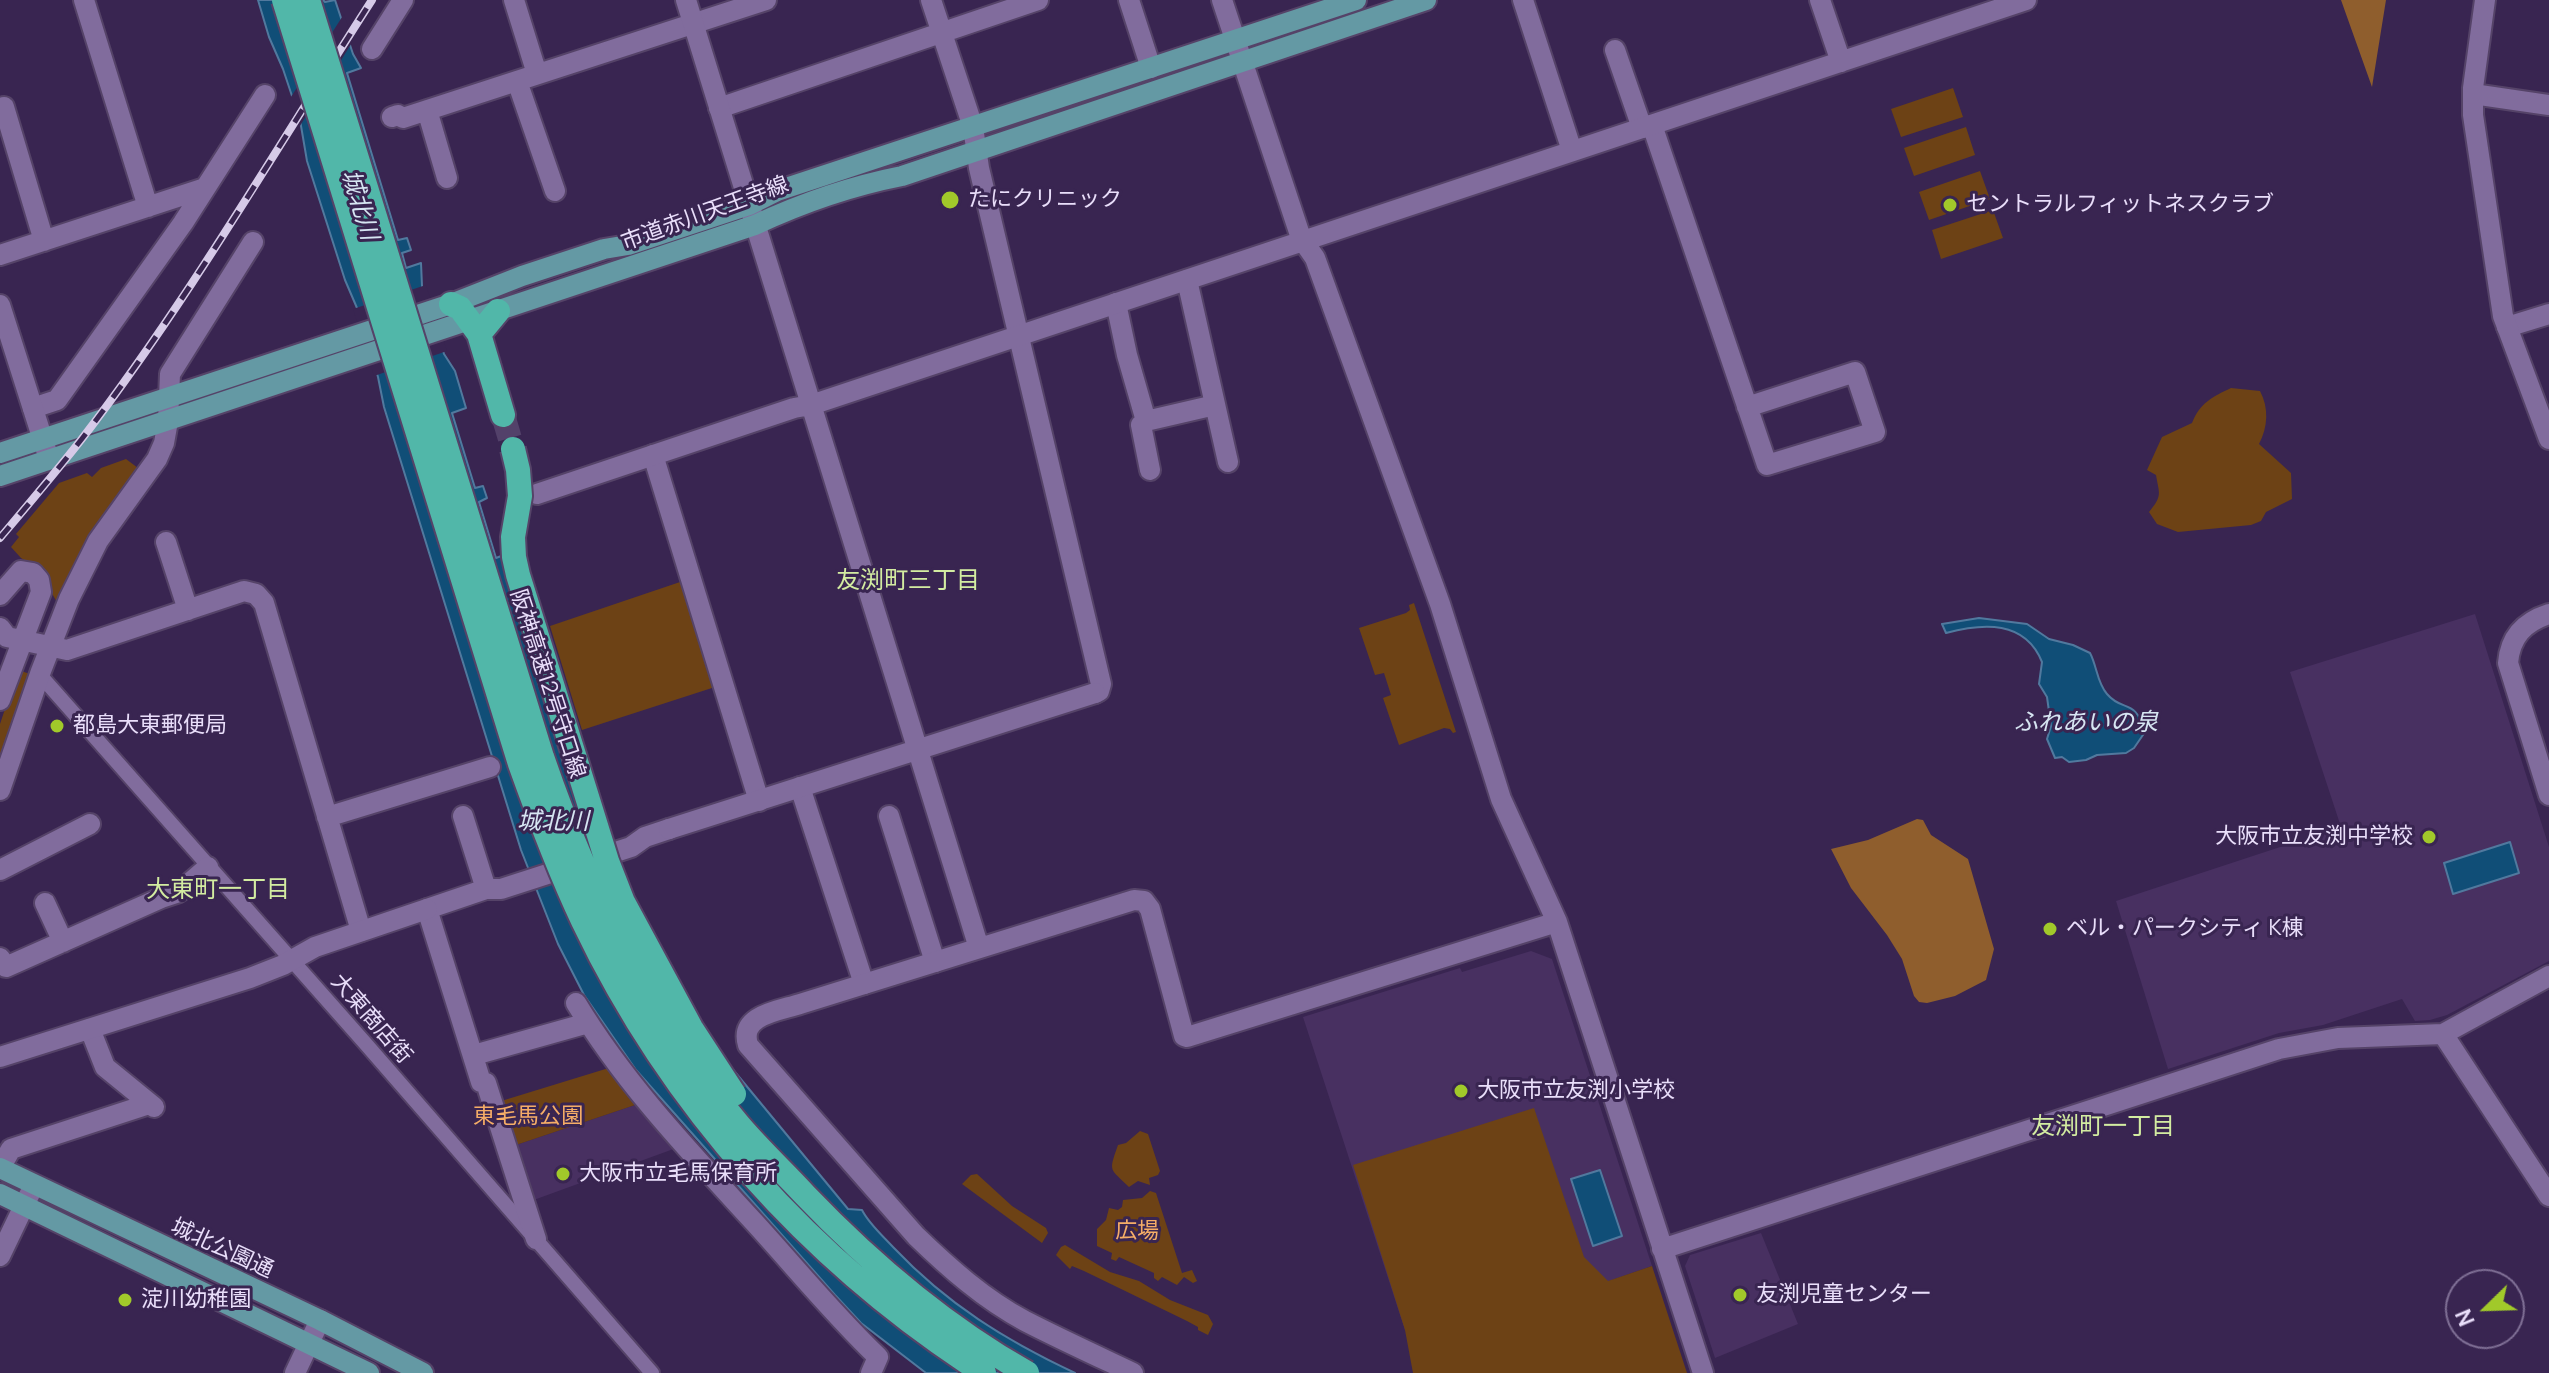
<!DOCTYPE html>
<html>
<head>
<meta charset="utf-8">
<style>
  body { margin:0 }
  #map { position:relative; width:2549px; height:1373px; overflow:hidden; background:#392551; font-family:Manrope,sans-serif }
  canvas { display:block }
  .north { position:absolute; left:2445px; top:1269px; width:80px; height:80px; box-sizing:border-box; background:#392551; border:2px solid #7f6f95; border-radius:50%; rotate:247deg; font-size:22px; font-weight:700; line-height:32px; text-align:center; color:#e9defa }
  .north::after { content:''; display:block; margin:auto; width:28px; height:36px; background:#a1c92a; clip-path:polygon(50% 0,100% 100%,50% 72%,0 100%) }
</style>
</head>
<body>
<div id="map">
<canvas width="2549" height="1373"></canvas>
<div class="north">N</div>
</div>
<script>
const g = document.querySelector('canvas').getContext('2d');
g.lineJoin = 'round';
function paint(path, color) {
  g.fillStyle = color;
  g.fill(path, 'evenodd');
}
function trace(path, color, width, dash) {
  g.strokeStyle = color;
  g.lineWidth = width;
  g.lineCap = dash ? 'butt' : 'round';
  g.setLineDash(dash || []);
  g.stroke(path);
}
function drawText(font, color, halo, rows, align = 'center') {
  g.font = font + ' Manrope,"Noto Sans JP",sans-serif';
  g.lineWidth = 6;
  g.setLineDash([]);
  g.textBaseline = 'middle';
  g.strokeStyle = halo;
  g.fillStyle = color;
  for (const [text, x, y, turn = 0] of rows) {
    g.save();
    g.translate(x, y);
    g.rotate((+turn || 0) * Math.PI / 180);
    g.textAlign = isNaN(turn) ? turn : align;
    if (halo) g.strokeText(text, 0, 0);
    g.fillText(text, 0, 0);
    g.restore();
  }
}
paint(new Path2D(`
  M2475 614 2549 847V961L2447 1015 2430 1020 2415 1021 2402 999 2323 1025 2279 1033 2168 1069 2116 901 2341 827 2290 672Z
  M1531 951 1552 959 1652 1266 1609 1281 1405 1330 1303 1017 1460 968 1462 972Z
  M641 1103 679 1147 531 1201 513 1146Z
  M1761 1233 1798 1324 1715 1358 1685 1266 1690 1255Z`), '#483061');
paint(new Path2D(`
  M1953 88 1963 117 1901 137 1891 109Z
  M1966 127 1975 155 1914 176 1904 148Z
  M1980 171 1990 199 1929 220 1919 192Z
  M1993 210 2003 238 1941 259 1932 230Z
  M2231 388 2260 391C2269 408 2268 427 2259 444L2291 473 2292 499 2266 512 2261 521 2251 525 2178 532 2157 524 2149 512C2163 495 2159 494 2156 475L2147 470 2162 437 2192 423C2200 403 2212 397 2231 388Z
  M126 459 138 468 58 604 38 569 21 558 11 547 19 537 16 534 59 483 87 473 92 477 101 468Z
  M683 581 715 687 582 730 550 626Z
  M1414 603 1456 732 1453 733 1450 729 1444 728 1399 745 1383 698 1391 695 1384 673 1375 675 1359 628 1406 613 1410 610 1409 605Z
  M18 670 30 674 0 761V724Z
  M612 1067 641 1103 513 1146 498 1102Z
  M1534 1108 1584 1257 1608 1281 1652 1266 1687 1373H1413L1405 1330 1353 1165Z
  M1140 1131 1148 1134 1160 1171 1158 1175 1149 1178 1150 1185 1138 1181 1129 1187C1110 1168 1108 1173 1118 1145L1126 1143Z
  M977 1174 1012 1206 1046 1228 1048 1233 1042 1243 962 1184 971 1175Z
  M1150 1191 1156 1193 1182 1273 1192 1270 1197 1281 1193 1283 1184 1277 1177 1285 1162 1277 1158 1281 1154 1278V1273L1119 1257 1116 1261 1111 1259 1112 1253 1097 1246V1229L1106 1220 1109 1208 1118 1210 1122 1207 1123 1200 1142 1198Z
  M1065 1245 1110 1272 1139 1281 1170 1300 1208 1315 1213 1324 1208 1335 1198 1330V1327L1187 1321 1084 1271 1072 1266 1070 1269 1056 1255 1061 1247Z`), '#6d4215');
paint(new Path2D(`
  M2341 0H2386L2372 87Z
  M1917 819 1923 820 1931 835 1968 859 1994 949 1986 980 1955 996 1927 1003 1919 1002 1914 996 1902 959 1887 935 1851 888 1831 849 1868 840Z`), '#8f5e2d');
const water = new Path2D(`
  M258 0H323L325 2 335 0 353 54 361 68 347 73 398 240 407 238 411 250 402 253 406 268 421 263 422 286 444 354 455 371 466 408 452 413 475 488 483 486 487 498 479 502 496 558 509 553 650 969 848 1209 862 1210C869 1224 883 1236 894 1248 947 1304 1005 1340 1075 1373H926L861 1323 835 1295 636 1070 584 995 558 944 521 850 384 407 378 377 357 308 345 280 307 161 300 120 283 69 269 37Z
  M1979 618 2027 624 2049 639 2073 645 2090 653C2097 666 2097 683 2107 694 2123 713 2135 697 2145 732L2134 748 2126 753 2097 755 2086 760 2069 762 2062 757 2055 758 2047 739 2051 726 2047 697 2039 684 2042 662C2025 620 1983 623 1946 633L1942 624Z
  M2510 842 2519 873 2453 894 2444 863Z
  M1600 1170 1622 1236 1593 1246 1571 1179Z`);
paint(water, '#104e77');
trace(water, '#51799e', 2);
paint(new Path2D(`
  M344 14 353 41 298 129 289 100Z
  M426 285 447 351 374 376 353 309Z`), '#392551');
trace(new Path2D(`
  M503 415 513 449`), '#53416a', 24, [24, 12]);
const pedestrian = new Path2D(`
  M40 675 365 1043 652 1373`);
const minor = new Path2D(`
  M84 0 148 207
  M514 0 537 74
  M931 0 973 127 979 168 1101 684 1099 691 1095 693
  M1129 0 1151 68
  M372 49 403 0
  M1615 50 1642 128
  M517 81 555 191
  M2473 94 2549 105
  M0 108 4 107 44 241
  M719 108 1038 0
  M427 110 447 178
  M392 117 398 115 403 118 766 0
  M1652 125 1767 465 1875 432 1855 372 1747 407
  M0 255 205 188
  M1187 280 1228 462
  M1116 303 1127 355 1146 421 1141 425 1150 470
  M2507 327 2549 314
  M33 408 57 400 183 223 265 95
  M1146 421 1215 405
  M653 455 759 801
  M166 542 188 610
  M0 595 21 571 33 573 39 580 41 592 0 700
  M0 628 7 637 67 650 244 591 256 594 264 603 361 931
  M800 787 864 984
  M0 790 41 671 69 599 98 541 157 459 164 443 168 421 170 374 253 242
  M463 816 486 889
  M889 816 935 962
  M327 817 490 767
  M0 870 90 824
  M45 903 63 942
  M0 958 6 967 161 898 179 892 208 867
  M576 1003C625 1084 690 1152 754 1222 795 1267 834 1315 878 1357L871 1373
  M90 1029 105 1067 154 1107
  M474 1055 588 1023
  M0 1168 11 1149 149 1104
  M536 1239 486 1083 481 1082 427 909 486 889H501L631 847 645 837 669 829
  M0 1256 34 1185
  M295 1373 320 1320`);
const tertiary = new Path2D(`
  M686 0 979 948
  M1222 0 1301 238 1315 258 1440 604 1501 799 1557 922 1703 1373
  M1523 0 1572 151
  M1820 0 1841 62
  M2485 0 2473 88V115L2503 316 2549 439
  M0 305 49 459
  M537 494 794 408 811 405 2026 0
  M2549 614C2524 622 2510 637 2508 663L2549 795
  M669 829 1095 693
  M2443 1034 2549 1196
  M0 1057 250 978 283 965 315 947 427 909
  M1662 1249 2279 1049 2338 1038 2443 1034 2549 976
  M1133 1373C1097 1356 1060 1339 1025 1321 984 1299 949 1268 916 1236L748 1045C739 1015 778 1011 800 1004L1134 900 1144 901 1150 909 1184 1036 1187 1037 1557 922`);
const primary = new Path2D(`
  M0 453 451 304 522 276 604 249 628 245 749 205 777 191 1356 0
  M0 476 755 225C802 203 851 186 902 176L1426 0
  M0 1168 320 1320 423 1373
  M0 1194 369 1373`);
const motorway = new Path2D(`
  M451 304 460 308 479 334
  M498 311 479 334 503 415`);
trace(pedestrian, '#554368', 18);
trace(minor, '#554368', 24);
trace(tertiary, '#554368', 24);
trace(primary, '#554368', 24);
trace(motorway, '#554368', 28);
trace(pedestrian, '#816c9d', 14);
trace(minor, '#816c9d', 20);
trace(tertiary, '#816c9d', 20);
trace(primary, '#6499a4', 20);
trace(motorway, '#51b7a9', 24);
const rail = new Path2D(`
  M0 538C27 506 55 473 81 440 188 301 277 147 372 0`);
trace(rail, '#d6cae8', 8);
trace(rail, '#392551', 5, [15]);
const motorwayBridge = new Path2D(`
  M284 0 520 764C539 817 559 870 583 921 671 1106 812 1263 984 1373
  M308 0 542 757C587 888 648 1018 738 1124 759 1149 783 1171 805 1195 871 1264 944 1326 1027 1373
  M513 449 518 470 520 496 513 537 514 557 518 575 607 861 623 902 691 1028 734 1094`);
trace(motorwayBridge, '#554368', 28, []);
trace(motorwayBridge, '#51b7a9', 24);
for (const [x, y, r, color] of [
  [950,200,10,"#a1c92a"],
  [1950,205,8,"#a1c92a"],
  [57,726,8,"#a1c92a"],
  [2429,837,8,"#a1c92a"],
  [2050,929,8,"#a1c92a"],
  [1461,1091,8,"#a1c92a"],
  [563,1174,8,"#a1c92a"],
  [1740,1295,8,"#a1c92a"],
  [125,1300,8,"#a1c92a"]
]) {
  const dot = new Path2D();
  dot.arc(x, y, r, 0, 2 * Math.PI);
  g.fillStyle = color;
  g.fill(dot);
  trace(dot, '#392551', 3);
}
drawText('22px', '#e9defa', '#392551', [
  ["たにクリニック",968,200],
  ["セントラルフィットネスクラブ",1966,205],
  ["都島大東郵便局",73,726],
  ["大阪市立友渕中学校",2413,837,"right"],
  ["ベル・パークシティ K棟",2066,929],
  ["大阪市立友渕小学校",1477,1091],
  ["大阪市立毛馬保育所",579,1174],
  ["友渕児童センター",1756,1295],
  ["淀川幼稚園",141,1300]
], 'left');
drawText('22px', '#e9defa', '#392551', [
  ["市道赤川天王寺線",705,214,-20],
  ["阪神高速12号守口線",547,684,72],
  ["大東商店街",371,1019,49],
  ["城北公園通",222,1249,25]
]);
drawText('22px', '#f5ad67', '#392551', [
  ["東毛馬公園",528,1117],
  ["広場",1137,1232]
]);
drawText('italic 24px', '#d6e5f2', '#392551', [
  ["城北川",359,205,73],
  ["ふれあいの泉",2086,723],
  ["城北川",553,822]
]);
drawText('24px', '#d3eca1', '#392551', [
  ["友渕町三丁目",908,581],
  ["大東町一丁目",218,890],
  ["友渕町一丁目",2103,1127]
]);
</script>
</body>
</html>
